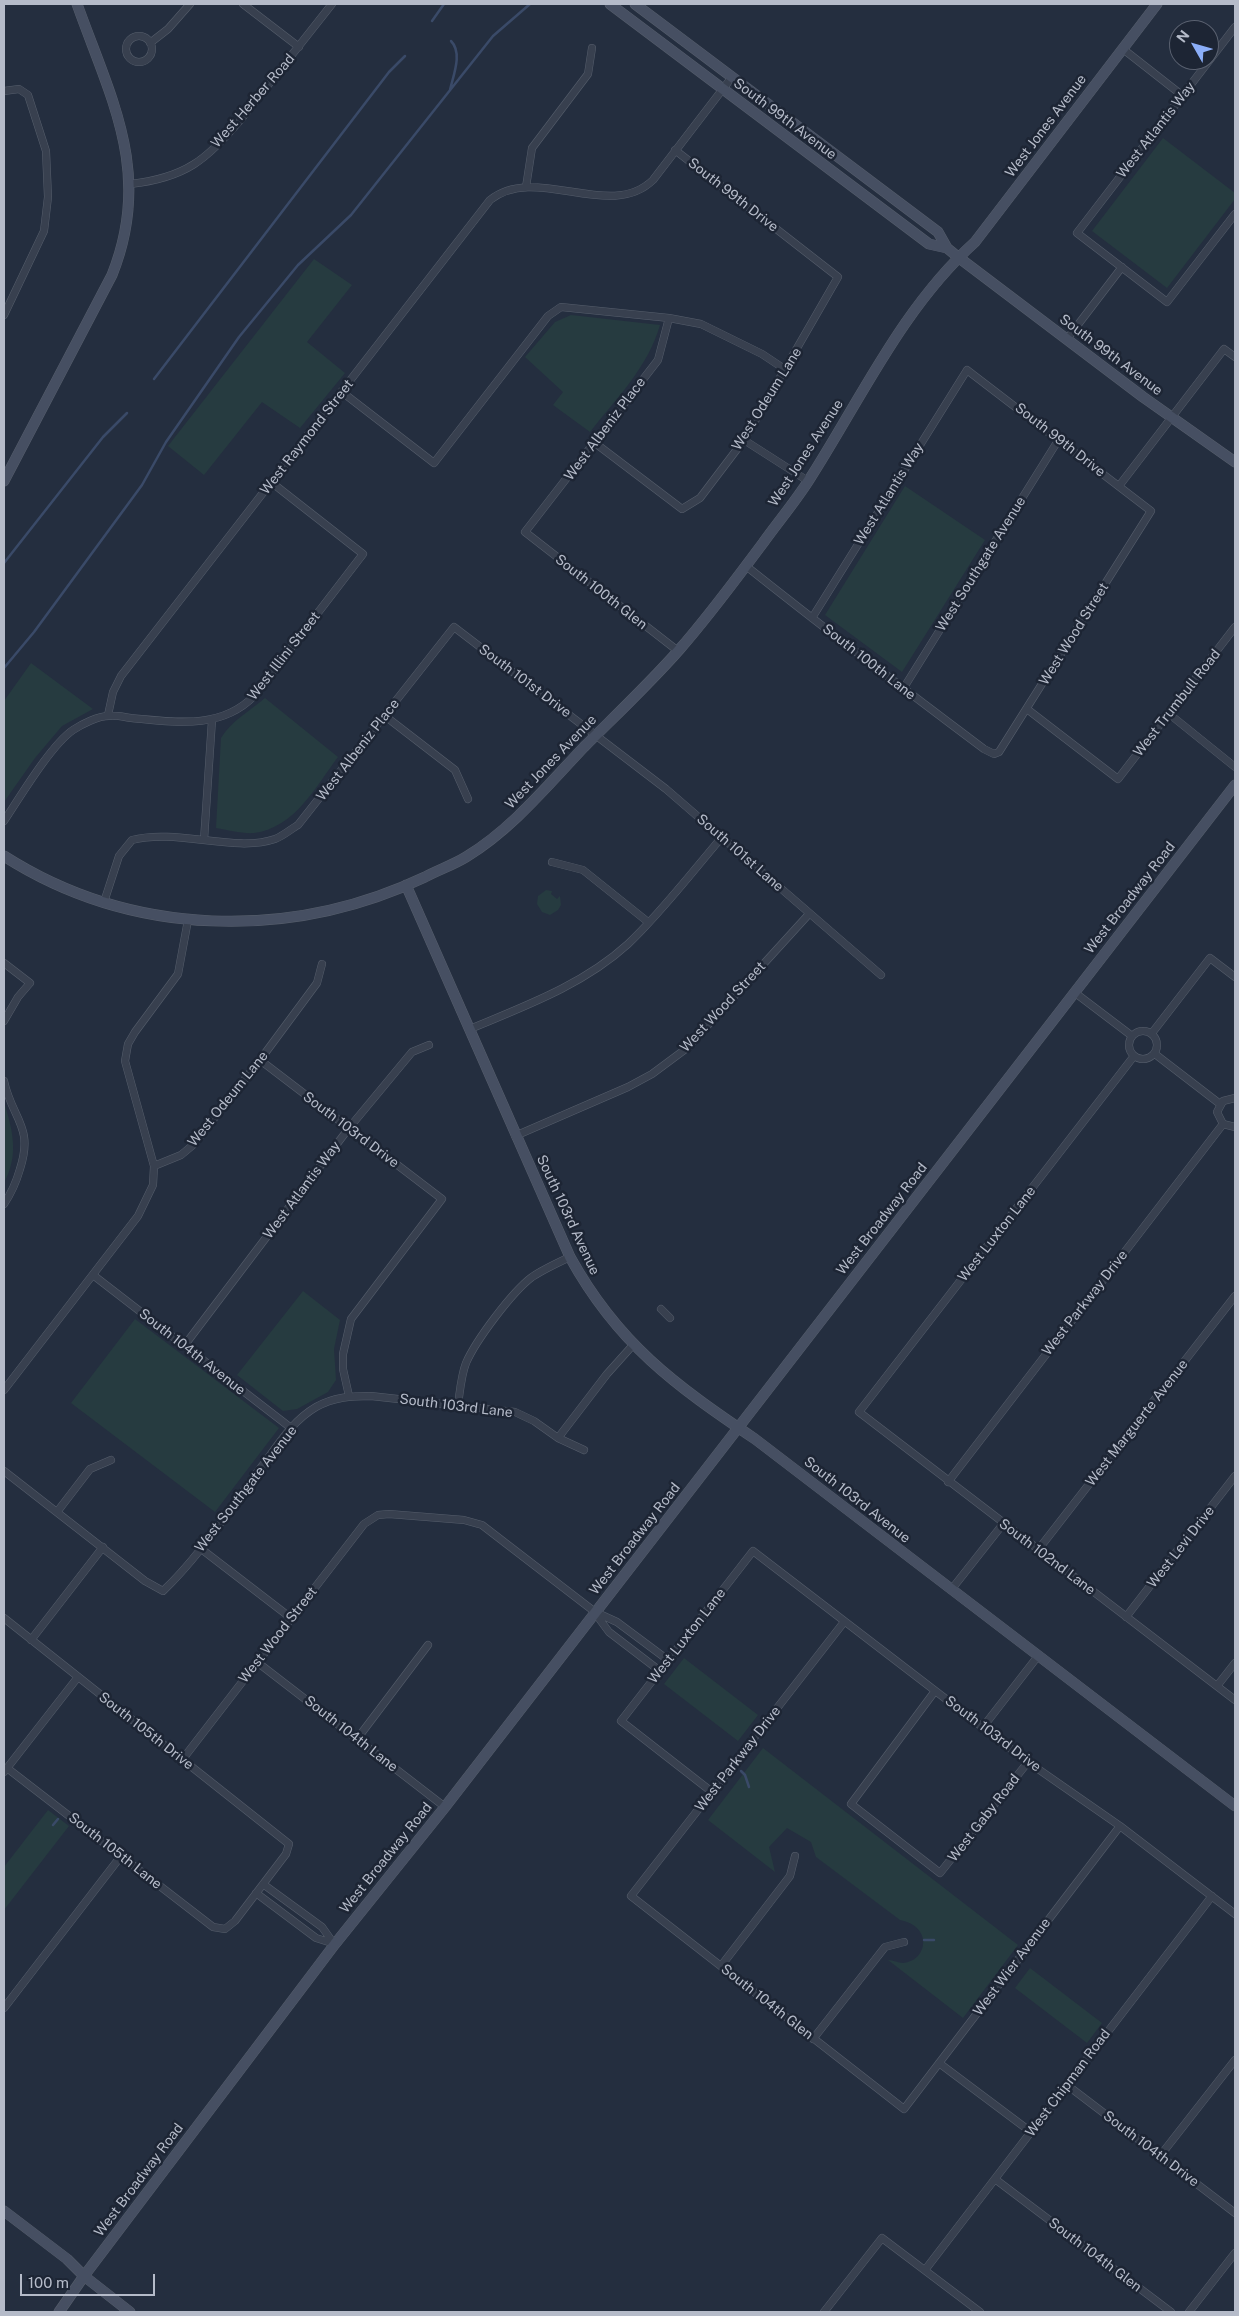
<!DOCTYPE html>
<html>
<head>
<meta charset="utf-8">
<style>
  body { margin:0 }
  #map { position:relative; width:1239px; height:2316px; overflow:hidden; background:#242e3f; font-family:"Public Sans",sans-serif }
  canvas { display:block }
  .frame { position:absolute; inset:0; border:5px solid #b5bbc9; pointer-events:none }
  .north { position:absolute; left:1169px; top:20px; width:50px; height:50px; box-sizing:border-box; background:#1d2534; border:1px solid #5a6170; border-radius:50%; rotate:308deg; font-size:14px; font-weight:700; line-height:20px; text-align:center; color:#b5bbc9 }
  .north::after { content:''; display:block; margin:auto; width:18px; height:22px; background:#8baef8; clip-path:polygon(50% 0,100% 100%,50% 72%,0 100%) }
  .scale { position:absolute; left:20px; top:2274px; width:135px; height:22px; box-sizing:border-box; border:2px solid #b5bbc9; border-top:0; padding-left:6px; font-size:15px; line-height:18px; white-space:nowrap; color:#b5bbc9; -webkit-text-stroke:4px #1d2534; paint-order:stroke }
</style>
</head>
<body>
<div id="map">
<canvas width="1239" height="2316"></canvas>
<div class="frame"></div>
<div class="north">N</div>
<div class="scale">100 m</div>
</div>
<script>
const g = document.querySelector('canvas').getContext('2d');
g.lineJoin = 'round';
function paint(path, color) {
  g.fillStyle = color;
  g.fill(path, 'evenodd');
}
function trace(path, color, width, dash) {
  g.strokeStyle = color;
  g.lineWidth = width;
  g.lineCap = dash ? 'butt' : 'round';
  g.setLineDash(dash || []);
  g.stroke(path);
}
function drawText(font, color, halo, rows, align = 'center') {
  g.font = font + ' "Public Sans",sans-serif';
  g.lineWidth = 5;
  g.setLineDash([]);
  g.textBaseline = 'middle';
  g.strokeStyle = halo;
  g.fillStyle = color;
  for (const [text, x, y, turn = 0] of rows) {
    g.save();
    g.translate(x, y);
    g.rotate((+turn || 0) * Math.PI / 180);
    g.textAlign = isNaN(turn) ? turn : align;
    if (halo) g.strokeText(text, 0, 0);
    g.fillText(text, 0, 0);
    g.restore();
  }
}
paint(new Path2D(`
  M1163 138 1235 193V199L1167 288 1092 231Z
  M314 259 352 285 307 342 345 373 300 428 262 402 204 475 168 446Z
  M571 315 660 325C648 367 617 398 590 432L553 405 563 392 525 357 555 322Z
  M905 486 985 540 902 672 825 615Z
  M31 663 93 709 62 726 35 758 4 802V701Z
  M265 698 338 757C316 786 295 828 254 833 243 834 228 830 216 828L221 738C231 721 250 711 265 698Z
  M546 890 552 891 551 894 557 899 560 896 561 905 558 910 550 915 542 912 537 904 538 896Z
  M4 1102C13 1131 19 1155 4 1183Z
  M303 1291 340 1320 334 1349 336 1380 328 1392 297 1409 283 1411 237 1375Z
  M135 1319 279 1428 215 1512 71 1403Z
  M684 1658 758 1715 738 1741 664 1684Z
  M763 1748 1018 1945 963 2018 888 1960C893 1960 898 1963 903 1963 928 1961 933 1926 900 1920L816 1857 811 1842 787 1828 769 1847 775 1872 708 1820Z
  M48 1810 69 1826 4 1910V1867Z
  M1030 1968 1102 2023 1087 2043 1015 1988Z`), '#263b40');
trace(new Path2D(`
  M432 21 444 4
  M450 90C453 76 463 53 451 41
  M154 379 389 72 405 56
  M4 563 103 437 127 413
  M4 668 34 632 142 485 166 442 239 337 298 265 351 215 493 36 530 4
  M741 1771 745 1775 749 1787
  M53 1825 58 1819
  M924 1940H934`), '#3a4a68', 2.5);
const street = new Path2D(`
  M243 4 299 47
  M1235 27 1077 233 1167 302 1235 214
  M126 49a13 13 0 1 1 26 0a13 13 0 1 1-26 0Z
  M150 43 168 29 190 4
  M1123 49 1183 96
  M4 91 19 89 28 95 46 151 48 197 44 231 4 315
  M130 184C185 178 207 160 242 118L332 4
  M526 187 532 148 588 74 592 48
  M669 318 658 360 525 532 678 651
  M1067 339 1122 267
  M342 392 434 463 548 316 561 307 669 318 701 324 762 354 786 370
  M744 440 808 481
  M595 443 682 509 700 498 744 440 838 277 675 150
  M1119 486 1224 349 1235 357
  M746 566C824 628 904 689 984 749L994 754 999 752 1151 511 967 370 812 618
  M903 689 1059 439
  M1027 709 1118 779 1235 627
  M1168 713 1235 767
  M108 715 113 692 121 676 490 200C536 163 610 222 653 180L732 77
  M385 716 455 770 468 799
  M4 821C20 797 51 745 73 730 82 724 98 716 109 716 116 715 124 717 131 718 174 722 221 730 254 696L363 554 271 482
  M204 840 212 720
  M552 862 583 870 648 922
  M104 902 119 856 132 840C177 828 234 853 275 839 283 836 291 829 298 825L454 627 666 789 881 975
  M4 963 30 983 18 997 4 1021
  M1074 992 1132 1036
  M470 1029C525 1006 583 985 628 944 660 914 693 871 722 837
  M1129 1045a14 14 0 1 1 28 0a14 14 0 1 1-28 0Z
  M1152 1033 1210 958 1235 977
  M1155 1054 1220 1104
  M1134 1056 859 1412 1235 1700
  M260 1060 442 1199 351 1319 343 1354V1369L349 1396
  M4 1081C12 1119 34 1126 20 1169 16 1183 12 1192 4 1204
  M1235 1098 1223 1101 1217 1112 1223 1124 1235 1127
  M515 1136 628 1087 652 1074 687 1048 809 914
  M154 1166 181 1155 193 1145 260 1060 317 983 322 964
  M93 1275 291 1428
  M661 1309 670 1318
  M184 1346 349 1128 412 1052 429 1045
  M4 1390 138 1216 153 1185 154 1166 125 1061 128 1044 135 1032 178 974 188 920
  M458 1405C460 1391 461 1376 466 1363 476 1340 512 1292 532 1277 544 1269 557 1263 570 1257
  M558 1438 607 1374 633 1345
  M4 1471 145 1581 163 1591C201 1555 230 1508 262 1466 278 1445 292 1421 316 1407 334 1397 351 1396 371 1396L515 1412 534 1421 558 1438 584 1450
  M948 1482 1223 1124
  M57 1512 90 1469 111 1460
  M200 1548 291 1618
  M1038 1550 1235 1296
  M951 1590 1003 1524
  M595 1613 609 1632 660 1671
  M1126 1617 1235 1476
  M4 1618 289 1844 286 1854 235 1921 225 1929 213 1927 7 1768
  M844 1622 631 1896 904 2109 1120 1826
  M31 1640 103 1547
  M257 1662 445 1807
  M1217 1686 1235 1663
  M935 1691 851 1804 940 1873 1028 1762
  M983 1727 1038 1656
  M357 1739 428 1645
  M182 1760 364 1524 378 1515 389 1514 464 1520 482 1525 595 1612 617 1622 668 1660
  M4 1772 78 1677
  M712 1792 621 1721 753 1551 1028 1762 1120 1826 1235 1914
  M263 1884 322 1927 334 1944
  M256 1893 316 1938 335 1944
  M721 1966 790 1876 795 1856
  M4 2008 121 1856
  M813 2039 885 1947 904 1942
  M939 2063 1031 2132
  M1067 2085 1235 2213
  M1160 2156 1235 2060
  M995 2179 1171 2312
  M925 2270 1212 1896
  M824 2312 882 2238 980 2312
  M1189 2312 1235 2253`);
const secondary = new Path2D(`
  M610 4 929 244 947 248
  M635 4 938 232 947 248 958 257 1143 397 1235 462
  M4 481 112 275C153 173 111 99 77 4
  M4 856C131 937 290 941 425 877 438 870 453 865 466 857 512 829 547 786 584 747 616 715 649 684 679 650 709 616 736 579 763 543 778 522 795 502 809 480 861 399 902 308 975 242L1157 4
  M406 885 570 1257C618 1344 675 1385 755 1439L1235 1806
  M4 2211 67 2259 84 2276 130 2312
  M59 2312 84 2276 335 1944 445 1807 1235 785`);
trace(street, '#565e6c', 8);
trace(secondary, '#565e6c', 11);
trace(street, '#38404f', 7);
trace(secondary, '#464f62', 10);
drawText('14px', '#b5bbc9', '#1d2534', [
  ["West Herber Road",253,101,-49],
  ["South 99th Avenue",785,119,37],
  ["West Jones Avenue",1046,126,-53],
  ["West Atlantis Way",1156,130,-52],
  ["South 99th Drive",733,195,38],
  ["South 99th Avenue",1111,355,37],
  ["West Odeum Lane",767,399,-58],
  ["West Albeniz Place",605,429,-53],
  ["West Raymond Street",307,437,-52],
  ["South 99th Drive",1060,440,38],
  ["West Jones Avenue",806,453,-57],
  ["West Atlantis Way",889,494,-58],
  ["West Southgate Avenue",981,564,-58],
  ["South 100th Glen",601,592,38],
  ["West Wood Street",1074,634,-58],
  ["West Illini Street",284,656,-52],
  ["South 100th Lane",869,662,38],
  ["South 101st Drive",525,681,37],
  ["West Trumbull Road",1177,703,-52],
  ["West Albeniz Place",358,750,-52],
  ["West Jones Avenue",551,762,-46],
  ["South 101st Lane",740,853,41],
  ["West Broadway Road",1130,898,-52],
  ["West Wood Street",723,1007,-47],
  ["West Odeum Lane",228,1099,-51],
  ["South 103rd Drive",351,1130,37],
  ["West Atlantis Way",302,1190,-53],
  ["South 103rd Avenue",568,1215,65],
  ["West Broadway Road",882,1219,-52],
  ["West Luxton Lane",997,1234,-52],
  ["West Parkway Drive",1085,1303,-52],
  ["South 104th Avenue",192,1352,38],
  ["South 103rd Lane",456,1406,7],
  ["West Marguerte Avenue",1137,1423,-52],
  ["West Southgate Avenue",246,1489,-52],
  ["South 103rd Avenue",857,1500,38],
  ["West Broadway Road",635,1539,-52],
  ["West Levi Drive",1181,1547,-52],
  ["South 102nd Lane",1047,1557,37],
  ["West Wood Street",278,1635,-52],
  ["West Luxton Lane",687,1636,-52],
  ["South 105th Drive",146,1731,38],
  ["South 104th Lane",351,1734,38],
  ["South 103rd Drive",993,1734,37],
  ["West Parkway Drive",738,1759,-52],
  ["West Gaby Road",984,1818,-52],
  ["South 105th Lane",115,1851,38],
  ["West Broadway Road",386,1858,-51],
  ["West Wier Avenue",1012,1967,-53],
  ["South 104th Glen",767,2002,38],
  ["West Chipman Road",1068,2083,-53],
  ["South 104th Drive",1151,2149,37],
  ["West Broadway Road",139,2180,-53],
  ["South 104th Glen",1095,2255,37]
]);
</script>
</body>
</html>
